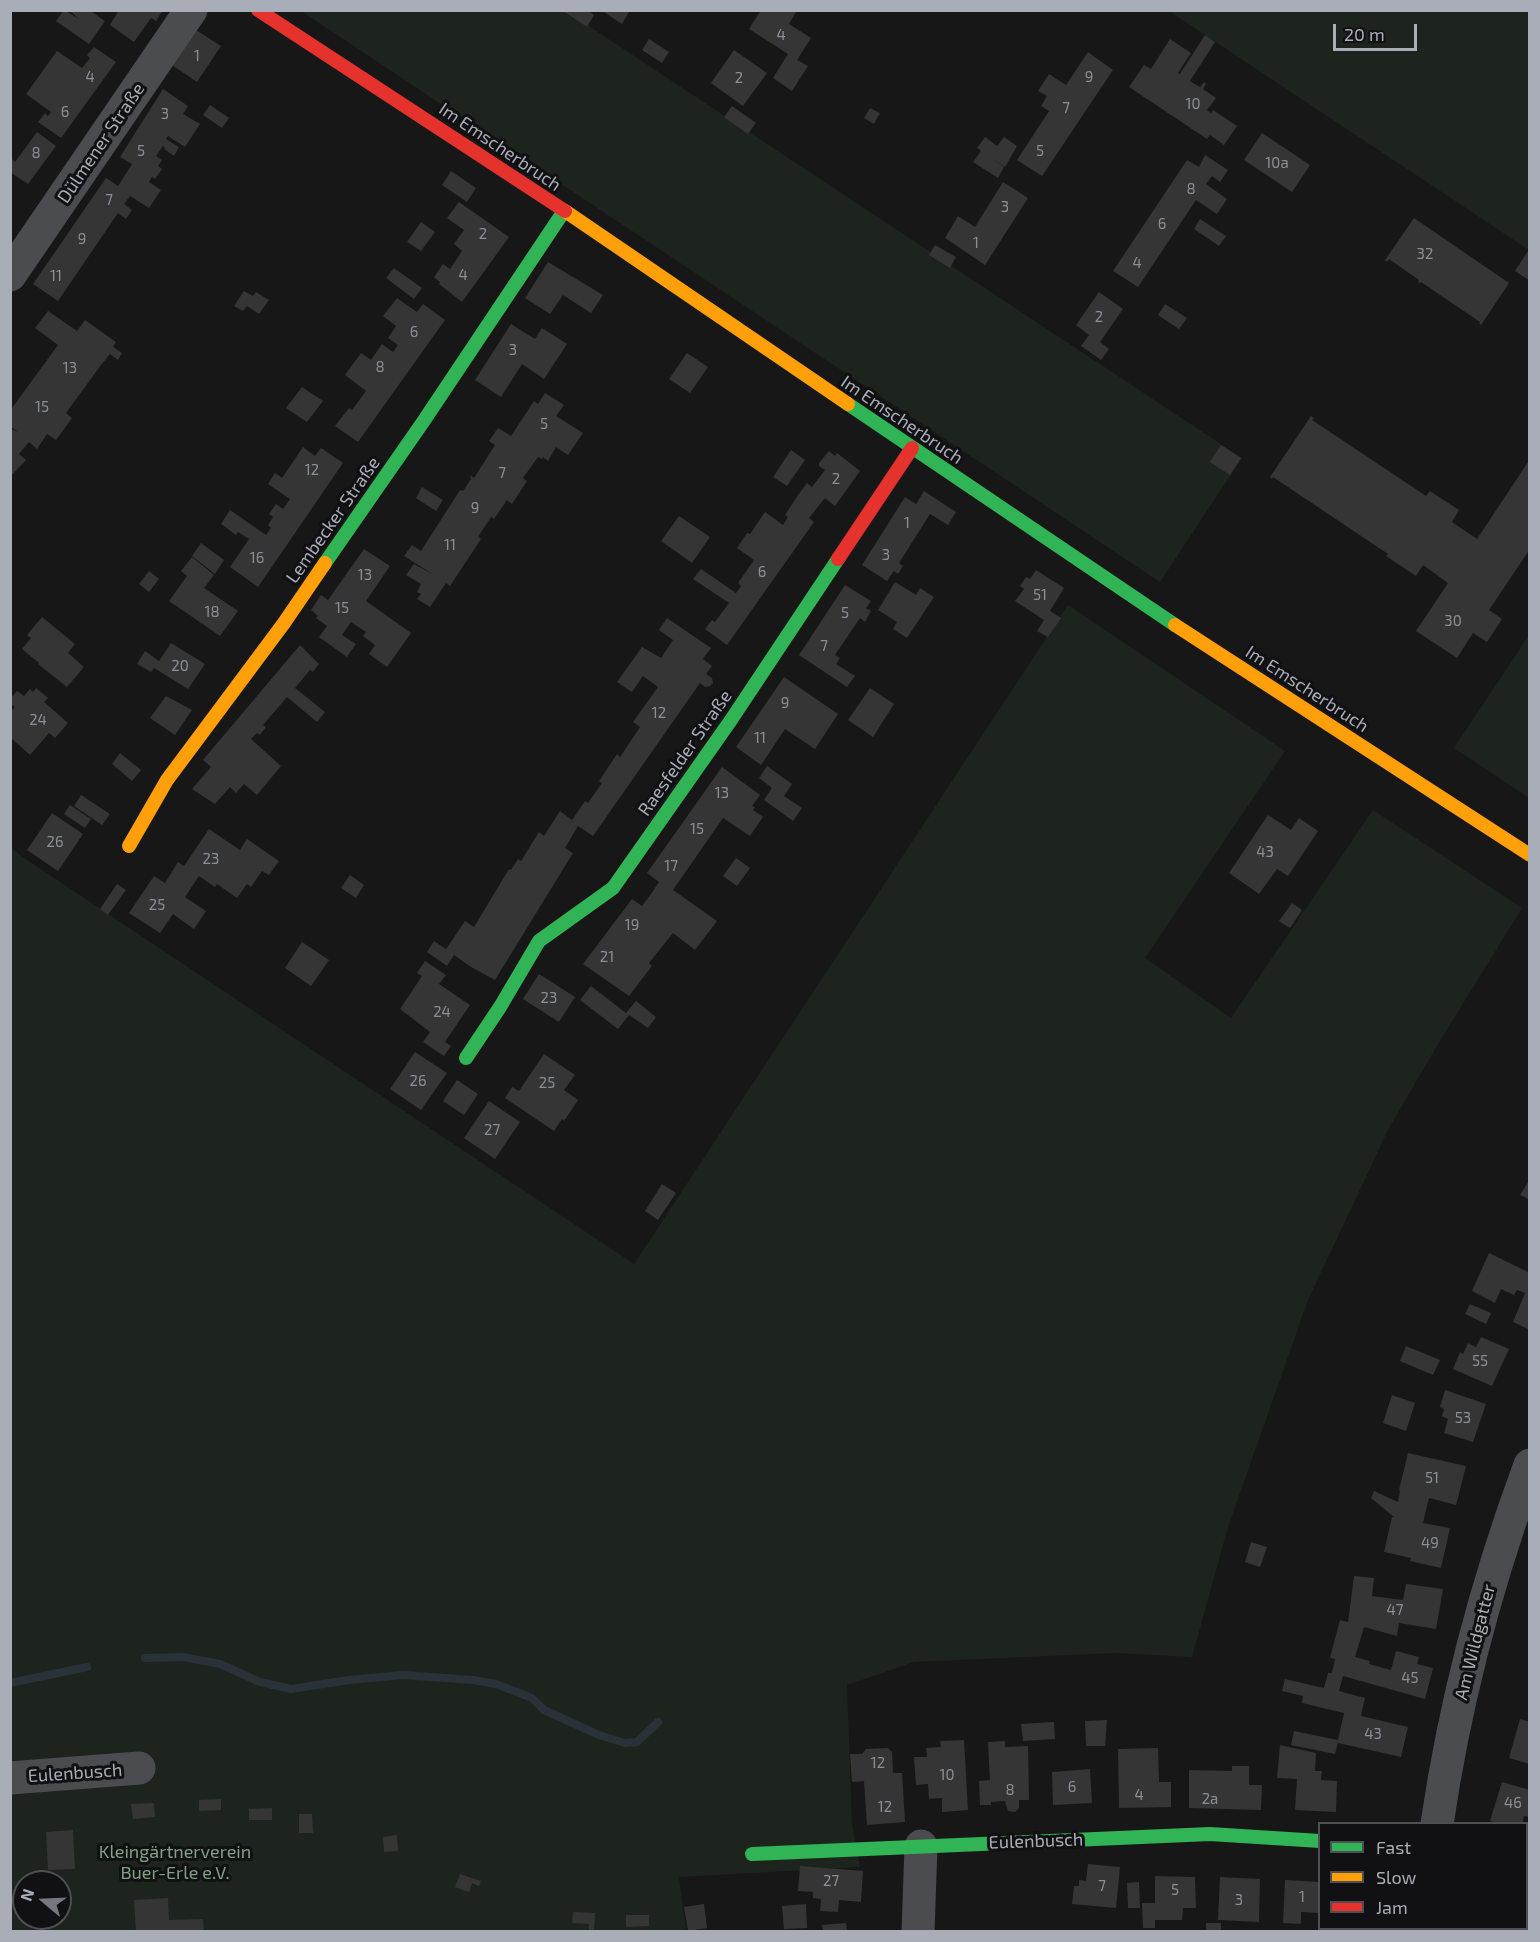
<!DOCTYPE html>
<html>
<head>
<meta charset="utf-8">
<style>
  body { margin:0 }
  #map { position:relative; width:1540px; height:1942px; overflow:hidden; background:#171717; font-family:"Exo 2",sans-serif }
  canvas { display:block }
  .frame { position:absolute; inset:0; border:12px solid #a8adb8; pointer-events:none }
  .legend { position:absolute; left:1318px; top:1822px; width:210px; height:108px; box-sizing:border-box; background:#111113; border:2px solid #4d4f55; margin:0; padding:8px 10px; list-style:none; font-size:18px; color:#a8adb8 }
  .legend li { display:flex; align-items:center; gap:12px; height:30px }
  .legend b { width:30px; border:2px solid #4d4f55 }
  .north { position:absolute; left:12px; top:1870px; width:60px; height:60px; box-sizing:border-box; background:#111113; border:2px solid #4d4f55; border-radius:50%; rotate:289deg; font-size:16px; font-weight:700; line-height:24px; text-align:center; color:#a8adb8 }
  .north::after { content:''; display:block; margin:auto; width:21px; height:27px; background:#757880; clip-path:polygon(50% 0,100% 100%,50% 72%,0 100%) }
  .scale { position:absolute; left:1333px; top:24px; width:84px; height:27px; box-sizing:border-box; border:3px solid #a8adb8; border-top:0; padding-left:8px; font-size:18px; line-height:21px; white-space:nowrap; color:#a8adb8; -webkit-text-stroke:4px #111113; paint-order:stroke }
</style>
</head>
<body>
<div id="map">
<canvas width="1540" height="1942"></canvas>
<div class="frame"></div>
<ul class="legend">
<li><b style="height:8px;background:#30b455"></b>Fast</li>
<li><b style="height:8px;background:#ff9f0a"></b>Slow</li>
<li><b style="height:8px;background:#e5322d"></b>Jam</li>
</ul>
<div class="north">N</div>
<div class="scale">20 m</div>
</div>
<script>
const g = document.querySelector('canvas').getContext('2d');
g.lineJoin = 'round';
function paint(path, color) {
  g.fillStyle = color;
  g.fill(path, 'evenodd');
}
function trace(path, color, width, dash) {
  g.strokeStyle = color;
  g.lineWidth = width;
  g.lineCap = dash ? 'butt' : 'round';
  g.setLineDash(dash || []);
  g.stroke(path);
}
function drawText(font, color, halo, rows, align = 'center') {
  g.font = font + ' "Exo 2",sans-serif';
  g.lineWidth = 6;
  g.setLineDash([]);
  g.textBaseline = 'middle';
  g.strokeStyle = halo;
  g.fillStyle = color;
  for (const [text, x, y, turn = 0] of rows) {
    g.save();
    g.translate(x, y);
    g.rotate((+turn || 0) * Math.PI / 180);
    g.textAlign = isNaN(turn) ? turn : align;
    if (halo) g.strokeText(text, 0, 0);
    g.fillText(text, 0, 0);
    g.restore();
  }
}
paint(new Path2D(`
  M301 11H566L1242 458 1160 582Z
  M1169 11H1529V250Z
  M1068 605 1285 751 1145 958 1231 1018 1373 810 1522 908 1438 1044 1389 1128 1308 1300 1228 1527 1192 1657 1116 1653 914 1662 847 1685 852 1825 860 1867 679 1877 686 1931 11 1932 10 846 21 856 634 1264ZM24 1882H60V1918H24Z
  M1529 635V798L1454 748Z`), '#1d241e');
trace(new Path2D(`
  M145 1658 183 1657 220 1664 260 1682 291 1689 349 1680 403 1675 473 1680 496 1684 532 1698 544 1710 599 1735 625 1743 637 1742 658 1722
  M10 1683 87 1667`), '#2a3239', 8);
paint(new Path2D(`
  M64 10 79 19 71 12 73 10H89L105 21 89 44 56 21Z
  M119 10H163L156 21 151 18 134 42 110 25Z
  M562 10H588L594 15 587 27Z
  M601 10H630L622 24Z
  M761 10H797L789 24 811 38 797 60 808 66 792 91 773 78 788 54 749 29Z
  M196 30 221 46 197 82 172 65Z
  M1205 35 1215 42 1190 81 1200 87 1204 82 1206 84 1203 89 1216 98 1207 110 1211 113 1213 110 1237 126 1224 145 1210 135 1207 139 1129 87 1144 65 1151 69 1170 39 1191 53 1178 73 1180 74Z
  M649 39 669 52 662 63 642 50Z
  M94 47 116 62 61 138 38 122 45 113 48 116 51 112 26 94 57 51 82 68 90 58 87 55Z
  M734 50 767 73 743 106 711 83Z
  M1088 52 1113 70 1042 176 1017 160 1049 111 1041 106 1047 96 1038 91 1049 74 1066 85Z
  M163 89 188 106 183 114 200 124 185 147 168 136 166 139 179 147 174 156 164 149 165 148 163 146 156 156 162 160 158 166 162 169 155 179 152 177 149 182 161 190 149 208 130 196 124 204 132 210 126 219 118 213 58 301 33 284 106 178 118 186 132 164 120 157Z
  M210 105 229 118 222 128 203 115Z
  M732 106 756 123 748 134 724 117Z
  M870 108 880 113 874 124 864 118Z
  M37 132 56 146 28 184 10 172V162L12 159 15 162Z
  M1262 133 1310 165 1292 192 1244 160Z
  M985 137 997 146 1004 137 1017 146 1005 167 991 158 1004 167 998 178 973 162 981 151 977 148Z
  M1205 155 1228 170 1220 182 1212 176 1206 184 1227 199 1217 214 1196 200 1138 287 1113 271 1187 160 1199 167Z
  M451 171 476 188 467 202 442 185Z
  M1003 182 1028 198 985 265 945 238 958 216 975 227Z
  M459 202 509 237 462 302 439 284 440 282 434 277 443 264 450 269 462 251 454 244 464 230 447 218Z
  M1414 218 1509 283 1481 325 1479 323 1480 322 1421 282 1420 283 1418 282 1419 280 1389 259 1387 262 1385 260Z
  M1200 219 1226 236 1219 246 1194 229Z
  M421 222 435 232 421 251 407 242Z
  M935 245 956 257 950 268 929 255Z
  M1530 248V281L1515 271Z
  M548 262 603 295 591 313 563 295 550 314 525 298Z
  M394 268 422 288 414 299 386 278Z
  M244 291 253 296 256 292 269 300 259 314 247 306 243 311 234 306Z
  M1099 292 1123 309 1100 342 1109 349 1101 360 1081 346 1089 335 1076 325Z
  M397 298 417 312 423 304 445 320 358 442 335 426 349 408 352 410 366 391 345 375 361 353 371 360 382 344 393 352 398 345 388 338 396 326 383 316Z
  M1165 304 1187 318 1179 329 1158 315Z
  M48 311 77 331 85 320 116 342 113 347 122 353 118 360 110 354 101 365 66 413 72 418 56 440 47 434 37 449 29 442 19 454 26 460 10 477V428L18 432 10 426V407L12 408 58 345 35 328Z
  M511 324 535 339 542 328 567 344 544 379 522 364 501 397 475 380Z
  M687 353 708 367 690 393 669 379Z
  M302 387 323 401 307 422 286 408Z
  M545 393 564 405 556 416 583 433 568 455 556 447 548 461 543 457 542 459 538 457 523 478 527 481 512 504 507 500 494 519 491 517 478 537 481 539 450 586 446 583 430 607 417 599 421 594 417 592 421 584 406 575 414 564 434 575 404 556 412 545 421 551 460 490 463 491 471 479 470 475 474 478 495 445 489 441 498 428 511 436 534 401 538 404Z
  M1311 416 1314 418 1312 420 1426 496 1430 491 1459 510 1452 522 1477 539 1530 459V549L1489 610 1502 619 1487 642 1473 633 1457 658 1416 631 1448 583 1423 565 1416 576 1386 556 1388 554 1273 477 1272 479 1270 477Z
  M1221 445 1241 458 1230 475 1210 462Z
  M303 447 315 456 321 448 343 463 258 587 230 567 249 539 238 532 236 535 221 524 230 510 266 535 271 528 268 525 273 517 269 514 276 504 283 509 290 499 268 484 275 473 282 478Z
  M791 450 805 460 787 486 773 477Z
  M829 451 835 456 837 453 860 471 835 506 825 498 809 518 814 522 727 645 705 629 712 620 715 622 729 603 693 579 701 569 736 593 741 586 738 583 754 560 737 548 747 533 750 534 765 512 783 525 788 517 785 515 798 495 807 483 812 487 825 470 819 466V463Z
  M422 487 443 500 436 511 416 498Z
  M924 491 956 512 948 525 930 514 899 563 903 566 898 574 894 571 887 581 862 565 905 497 916 504Z
  M679 516 710 537 692 563 661 541Z
  M201 543 224 560 215 574 192 556Z
  M364 549 390 566 366 601 411 633 387 667 369 654 375 645 363 636 366 632 351 622 342 635 356 644 347 657 319 637 327 626 316 618 318 616 311 610 321 595 328 600Z
  M192 557 214 575 204 588 238 611 220 636 169 601 187 576 181 571Z
  M1036 570 1064 588 1050 611 1061 618 1048 637 1037 631 1044 620 1015 601 1024 589 1020 586 1026 577 1030 579Z
  M149 571 159 579 149 592 139 584Z
  M895 582 916 595 920 588 934 597 907 638 893 629 897 622 878 610Z
  M845 585 871 601 866 608 871 611 865 622 860 618 835 655 840 658 836 664 855 676 847 687 799 655Z
  M42 617 75 644 68 653 84 667 67 687 38 664 39 663 22 649 31 638 27 635Z
  M667 618 711 648 703 659 712 666 706 674 712 678 713 683 710 686 705 687 700 683 593 836 578 826 565 848 573 853 495 980 471 967 454 955 447 966 427 952 434 941 446 949 465 921 474 927 509 869 511 870 518 859 521 861 539 832 544 836 560 811 572 820 585 801 588 803 602 783 599 781 617 754 620 757 640 727 633 722 658 687 643 676 632 692 617 682 642 647 661 658 673 640 659 630Z
  M171 643 205 664 188 689 154 668 151 672 137 664 145 651 159 661Z
  M300 645 319 664 313 672 310 670 295 688 325 712 317 722 287 697 263 725 266 727 260 735 257 733 251 739 281 766 257 795 244 784 236 793 230 787 215 804 192 789 211 767 203 760Z
  M784 677 838 714 815 749 785 729 761 765 736 747Z
  M36 688 48 698 44 702 68 723 55 738 49 733 30 755 10 737V712L15 707 10 704V699L17 691 24 696 30 689 33 692Z
  M870 688 894 704 873 737 848 720Z
  M166 696 192 710 175 735 150 718Z
  M120 753 141 770 132 781 112 764Z
  M767 766 792 784 784 796 802 808 793 821 764 800 772 788 759 778Z
  M722 767 760 795 752 806 755 807 753 810 763 817 750 836 723 818 673 890 717 921 695 950 673 933 649 963 652 966 629 996 583 964 632 899 642 906 651 894 659 882 647 873Z
  M81 795 110 814 102 825 74 806Z
  M70 805 91 819 85 828 64 814Z
  M52 813 83 834 58 871 27 850Z
  M1268 815 1291 830 1299 818 1318 831 1288 876 1277 869 1259 894 1229 873Z
  M209 829 240 850 247 839 279 861 269 875 262 871 251 887 247 884 237 898 217 884 215 887 199 876 185 897 206 911 194 929 173 914 160 933 129 913 154 876 165 883 178 862 184 866Z
  M736 858 750 868 737 886 723 876Z
  M350 875 364 885 356 898 341 888Z
  M117 884 126 890 108 915 100 909Z
  M1292 903 1302 910 1290 928 1279 921Z
  M302 942 329 960 311 986 285 968Z
  M425 961 446 975 439 984 470 1005 445 1042 451 1046 444 1056 423 1042 430 1032 400 1009 422 976 417 973Z
  M539 974 575 997 559 1022 523 999Z
  M591 986 626 1013 636 1001 656 1017 648 1028 629 1015 618 1029 580 1000Z
  M415 1052 447 1073 421 1110 390 1089Z
  M544 1054 575 1075 564 1090 578 1100 564 1121 562 1119 554 1131 505 1098 512 1087 519 1091Z
  M457 1080 478 1094 464 1115 443 1101Z
  M489 1101 520 1122 495 1159 464 1138Z
  M1530 1179V1200L1520 1195Z
  M662 1184 676 1193 658 1220 645 1211Z
  M1489 1253 1530 1273V1330L1513 1322 1525 1293 1517 1290 1514 1295 1501 1289 1495 1303 1472 1291Z
  M1470 1304 1491 1313 1486 1324 1465 1314Z
  M1481 1337 1509 1349 1492 1386 1453 1369 1460 1352 1463 1354 1468 1343 1476 1347Z
  M1406 1346 1440 1360 1433 1375 1400 1361Z
  M1445 1390 1486 1404 1473 1442 1444 1433 1448 1419 1442 1416 1444 1409 1440 1407Z
  M1392 1395 1415 1403 1406 1431 1383 1423Z
  M1408 1453 1466 1466 1456 1505 1429 1498 1426 1510 1423 1523 1450 1528 1441 1568 1410 1561 1411 1558 1384 1552 1392 1517H1394L1371 1498 1374 1491 1398 1502 1400 1491 1399 1490Z
  M1251 1542 1267 1547 1260 1567 1245 1562Z
  M1354 1576 1374 1578 1372 1596 1403 1600 1406 1584 1443 1589 1436 1629 1399 1623 1397 1636 1364 1627 1355 1657 1370 1661 1369 1664 1391 1670 1396 1651 1419 1657 1417 1664 1433 1668 1425 1699 1343 1676 1339 1691 1365 1698 1361 1716 1408 1727 1401 1757 1338 1743 1335 1754 1291 1745 1294 1731 1338 1740 1344 1713 1302 1703 1303 1696 1282 1691 1285 1679 1324 1688 1328 1673H1332L1335 1659 1330 1658 1340 1620 1348 1622Z
  M1520 1719 1530 1722V1764L1509 1758Z
  M1107 1720 1105 1746H1086L1085 1721Z
  M1054 1722 1055 1739 1023 1741 1021 1724Z
  M964 1740 968 1810 942 1812V1798L929 1799 928 1784 916 1785 914 1757H927L926 1748 941 1747 940 1741Z
  M1005 1741V1747L1028 1746 1029 1800H1019V1808L1015 1812 1008 1811 1005 1801 991 1802V1805H980L979 1781 990 1780 988 1742Z
  M1280 1745 1316 1753 1315 1771H1322L1321 1780 1337 1781 1336 1812 1295 1810 1297 1779 1277 1778Z
  M888 1748 892 1752 893 1773H902L905 1822 867 1825 864 1781 852 1782 850 1754H862L866 1749Z
  M1158 1748 1159 1782H1171V1807L1119 1808 1118 1749Z
  M1232 1766H1249V1785H1262L1261 1810 1189 1808V1770L1232 1771Z
  M1090 1769 1092 1803 1053 1805 1052 1772Z
  M1502 1782 1530 1790V1817L1524 1816 1522 1824H1499L1490 1821Z
  M221 1799V1810L199 1811V1800Z
  M154 1803 155 1817 133 1819 131 1804Z
  M272 1808V1820H249V1809Z
  M299 1814H312L313 1833H299Z
  M73 1830 75 1869 48 1870 46 1832Z
  M397 1835 398 1851 384 1852 383 1837Z
  M1088 1864 1120 1867 1116 1908 1072 1904 1074 1886H1079V1880L1086 1881Z
  M800 1866 863 1871 861 1902 839 1900 838 1912 820 1911 821 1899 813 1898V1892L798 1891Z
  M460 1874 481 1881 479 1886 472 1883 469 1892 455 1887Z
  M1155 1876 1195 1877 1196 1908H1183L1182 1920H1155V1928H1143L1142 1903H1155Z
  M1220 1877 1260 1879 1259 1922 1218 1920Z
  M1285 1880 1320 1882V1913L1301 1912V1924L1283 1923Z
  M1139 1882 1140 1908H1128L1127 1883Z
  M168 1898 169 1920 203 1919 204 1932H136L134 1900Z
  M704 1904 707 1928 688 1931 684 1907Z
  M806 1904 807 1928 784 1929 782 1906Z
  M573 1912 595 1913 594 1930H589V1924L572 1923Z
  M626 1915H649V1926L626 1927Z
  M846 1923 847 1932H823L822 1925Z
  M1206 1923H1221V1932H1206Z
  M1347 1929H1388V1932H1347Z
  M1455 1929H1504L1503 1932H1455Z`), '#353536');
trace(new Path2D(`
  M10 275 191 10
  M10 1778 139 1768
  M1437 1824C1455 1701 1487 1581 1530 1465
  M918 1932 921 1846
  M1425 1932V1928`), '#4b4c50', 33);
trace(new Path2D(`
  M848 404 1175 625
  M325 563 423 422 564 211
  M466 1058 500 1007 539 941 613 888 731 720 838 559
  M752 1854 1210 1834 1320 1841`), '#30b455', 14);
trace(new Path2D(`
  M565 211 848 404
  M1175 625 1530 855
  M129 846 167 780 284 623 325 563`), '#ff9f0a', 14);
trace(new Path2D(`
  M258 10 565 211
  M838 559 912 448`), '#e5322d', 14);
drawText('15px', '#8b8f98', null, [
  ["4",781,35],
  ["1",197,56],
  ["4",90,77],
  ["9",1089,77],
  ["2",739,78],
  ["10",1193,104],
  ["7",1066,108],
  ["6",65,112],
  ["3",165,114],
  ["5",141,151],
  ["5",1040,151],
  ["8",36,153],
  ["10a",1277,163],
  ["8",1191,189],
  ["7",109,200],
  ["3",1005,207],
  ["6",1162,224],
  ["2",483,234],
  ["9",82,239],
  ["1",976,243],
  ["32",1425,254],
  ["4",1137,263],
  ["4",463,275],
  ["11",56,276],
  ["2",1099,317],
  ["6",414,332],
  ["3",513,350],
  ["8",380,367],
  ["13",70,368],
  ["15",42,407],
  ["5",544,424],
  ["12",312,470],
  ["7",502,473],
  ["2",836,479],
  ["9",475,508],
  ["1",907,523],
  ["11",450,545],
  ["3",886,555],
  ["16",257,558],
  ["6",762,572],
  ["13",365,575],
  ["51",1040,595],
  ["15",342,608],
  ["18",212,612],
  ["5",845,613],
  ["30",1453,621],
  ["7",824,646],
  ["20",180,666],
  ["9",785,703],
  ["12",659,713],
  ["24",38,720],
  ["11",760,738],
  ["13",722,793],
  ["15",697,829],
  ["26",55,842],
  ["43",1265,852],
  ["23",211,859],
  ["17",671,866],
  ["25",157,905],
  ["19",632,925],
  ["21",607,957],
  ["23",549,998],
  ["24",442,1012],
  ["26",418,1081],
  ["25",547,1083],
  ["27",492,1130],
  ["55",1480,1361],
  ["53",1463,1418],
  ["51",1432,1478],
  ["49",1430,1543],
  ["47",1395,1610],
  ["45",1410,1678],
  ["43",1373,1734],
  ["12",878,1763],
  ["10",947,1775],
  ["6",1072,1787],
  ["8",1010,1790],
  ["4",1139,1795],
  ["2a",1210,1799],
  ["46",1513,1803],
  ["12",885,1807],
  ["27",831,1881],
  ["7",1102,1886],
  ["5",1175,1890],
  ["1",1302,1897],
  ["3",1239,1900]
]);
drawText('18px', '#a8adb8', '#111113', [
  ["Dülmener Straße",101,143,-56],
  ["Im Emscherbruch",500,147,34],
  ["Im Emscherbruch",902,420,34],
  ["Lembecker Straße",333,520,-55],
  ["Im Emscherbruch",1307,689,33],
  ["Raesfelder Straße",685,753,-55],
  ["Am Wildgatter",1475,1642,-76],
  ["Eulenbusch",75,1773,-4],
  ["Eulenbusch",1036,1841,-2]
]);
drawText('18px', '#7fa381', '#111113', [
  ["Kleingärtnerverein",175,1852],
  ["Buer-Erle e.V.",175,1873]
]);
</script>
</body>
</html>
